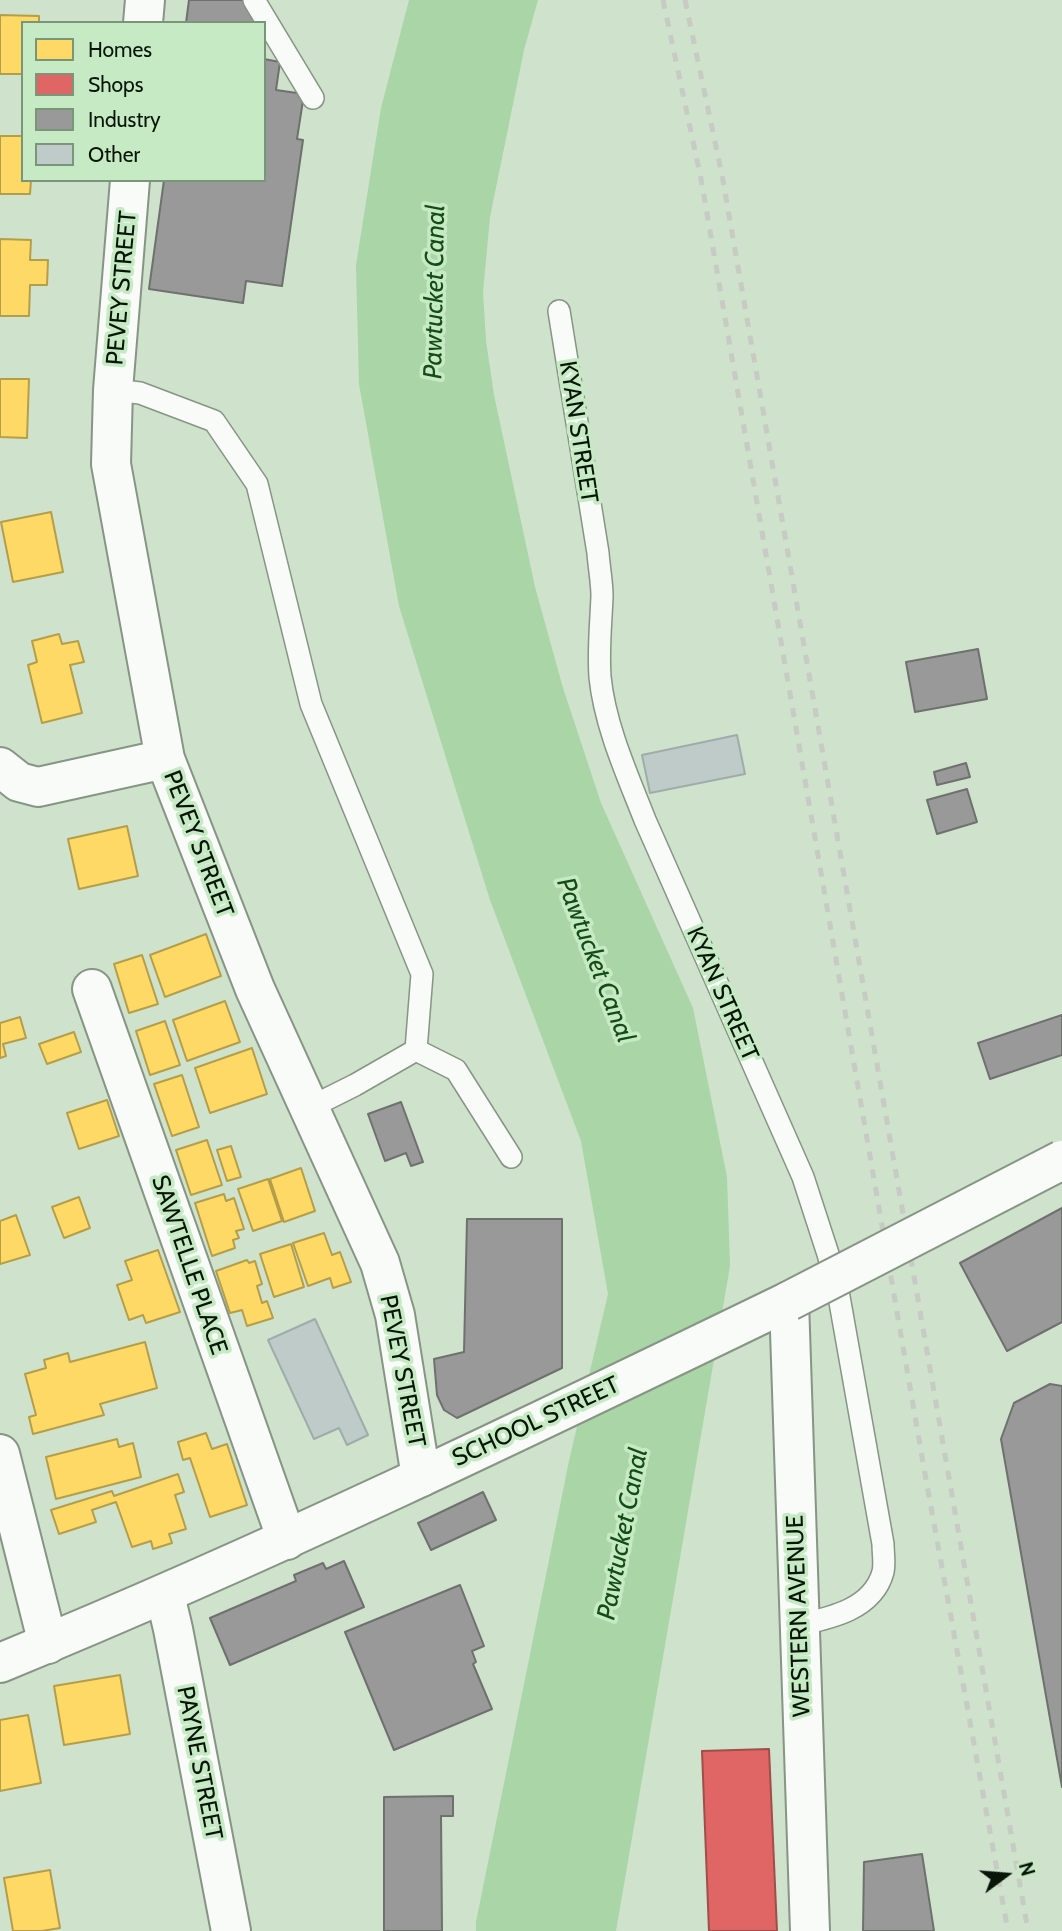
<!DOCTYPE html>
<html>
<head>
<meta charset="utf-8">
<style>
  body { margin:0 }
  #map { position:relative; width:1062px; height:1931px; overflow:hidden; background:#cee2cc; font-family:Cabin,sans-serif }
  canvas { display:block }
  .legend { position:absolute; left:21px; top:21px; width:245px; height:161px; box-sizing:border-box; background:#c6eac4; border:2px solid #7a9579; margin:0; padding:9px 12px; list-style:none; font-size:21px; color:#081508 }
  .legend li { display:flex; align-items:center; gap:14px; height:35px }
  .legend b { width:35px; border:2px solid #7a9579 }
  .north { position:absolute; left:971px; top:1840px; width:70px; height:70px; -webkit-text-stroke:5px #c6eac4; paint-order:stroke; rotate:74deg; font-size:19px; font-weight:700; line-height:28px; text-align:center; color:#081508 }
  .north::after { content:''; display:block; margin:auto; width:24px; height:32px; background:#081508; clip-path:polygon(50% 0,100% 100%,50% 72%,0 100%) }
</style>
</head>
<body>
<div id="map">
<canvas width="1062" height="1931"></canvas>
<ul class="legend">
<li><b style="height:19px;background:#ffd966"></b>Homes</li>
<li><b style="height:19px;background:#e06666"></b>Shops</li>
<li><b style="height:19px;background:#999"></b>Industry</li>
<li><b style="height:19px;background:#becbc9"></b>Other</li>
</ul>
<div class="north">N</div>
</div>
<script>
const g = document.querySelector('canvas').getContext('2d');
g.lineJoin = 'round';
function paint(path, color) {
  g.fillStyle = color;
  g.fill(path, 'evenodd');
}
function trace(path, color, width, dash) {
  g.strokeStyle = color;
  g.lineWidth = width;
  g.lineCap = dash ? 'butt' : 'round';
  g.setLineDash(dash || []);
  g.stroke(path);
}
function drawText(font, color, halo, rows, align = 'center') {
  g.font = font + ' Cabin,sans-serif';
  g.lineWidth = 7;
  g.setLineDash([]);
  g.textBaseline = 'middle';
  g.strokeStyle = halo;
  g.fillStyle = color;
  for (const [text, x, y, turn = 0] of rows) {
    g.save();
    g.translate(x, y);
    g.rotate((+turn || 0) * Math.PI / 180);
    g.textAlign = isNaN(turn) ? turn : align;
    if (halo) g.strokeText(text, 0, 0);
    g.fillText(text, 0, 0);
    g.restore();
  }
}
paint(new Path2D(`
  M409 0H538L524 50 490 217 483 292 486 341 494 395 535 587 563 688 601 803 693 1008 727 1177 730 1266 616 1931H476V1922L569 1461 608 1294 581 1141 490 900 399 606 359 384 356 265 381 108Z`), '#a9d5a7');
const homes = new Path2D(`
  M0 15 39 16V23H23V74H0Z
  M0 136H23V180H31L30 194H0Z
  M0 239 31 240 30 260H48L47 285H30L29 316H0Z
  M0 379H29L27 438 0 437Z
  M51 512 63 572 13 582 1 522Z
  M59 634 62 644 78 641 84 662 70 665 82 713 42 723 28 665 37 662 32 641Z
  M127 826 138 876 79 889 68 839Z
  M206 934 221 976 165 997 150 955Z
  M142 955 158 1004 129 1013 114 964Z
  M225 1001 240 1042 187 1061 173 1020Z
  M20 1017 26 1038 3 1044 6 1056 0 1058V1023Z
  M165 1021 180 1065 150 1075 136 1031Z
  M74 1032 81 1052 47 1064 39 1044Z
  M252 1048 267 1094 210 1113 195 1068Z
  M182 1075 199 1127 172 1136 154 1084Z
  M107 1100 119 1136 79 1149 67 1113Z
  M207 1140 222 1185 191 1195 176 1150Z
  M231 1146 241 1177 227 1181 217 1150Z
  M301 1168 315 1211 284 1222 270 1179Z
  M268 1179 282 1221 253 1231 238 1189Z
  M224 1194 226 1201 234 1198 244 1229 236 1231 239 1238 233 1240 235 1248 212 1256 195 1203Z
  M79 1197 90 1228 64 1238 52 1207Z
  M16 1215 30 1255 0 1264V1221Z
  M324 1233 332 1255 340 1252 351 1282 333 1288 330 1278 308 1286 293 1243Z
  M291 1244 304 1287 274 1297 260 1254Z
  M158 1250 180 1312 146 1323 143 1315 129 1320 117 1285 132 1280 125 1261Z
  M247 1260 249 1263 255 1261 262 1284 257 1286 262 1303 267 1301 273 1318 247 1326 242 1310 230 1313 216 1271Z
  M145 1342 157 1388 100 1404 104 1415 33 1434 29 1417 36 1415 25 1374 46 1368 44 1360 68 1353 70 1362Z
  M206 1433 212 1449 227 1444 247 1505 210 1517 190 1458 183 1460 178 1442Z
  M117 1439 119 1447 133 1443 141 1477 56 1499 46 1457Z
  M178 1474 184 1492 175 1495 186 1529 169 1534 172 1543 153 1549 151 1541 132 1547 116 1502 92 1510 96 1522 59 1534 51 1510 112 1491 114 1496Z
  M120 1675 130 1734 64 1745 54 1686Z
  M28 1715 41 1783 0 1791V1720Z
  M50 1870 60 1928 42 1931H13L4 1878Z`);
paint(homes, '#ffd966');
trace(homes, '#b59e4a', 2);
const shops = new Path2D(`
  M769 1749 777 1931H709L702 1751Z`);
paint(shops, '#e06666');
trace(shops, '#9f4e4a', 2);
const industry = new Path2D(`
  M189 0H249L256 23H186Z
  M264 59 280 62 276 90 304 94 297 139 303 140 282 286 246 281 243 303 149 289 164 180H264Z
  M978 649 987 699 915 712 906 662Z
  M966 763 970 777 937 785 934 772Z
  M967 789 977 822 937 834 927 800Z
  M1062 1015V1055L990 1079 978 1043Z
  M401 1102 423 1162 411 1166 406 1153 385 1161 368 1114Z
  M1062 1208V1322L1007 1351 960 1263Z
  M467 1219H562V1368L457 1418 444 1410 437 1395 434 1359 464 1352Z
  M1050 1384 1062 1386V1787L1001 1439 1014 1403Z
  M483 1492 496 1520 431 1550 418 1523Z
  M344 1561 364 1607 230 1665 210 1618 296 1581 294 1575 323 1563 326 1569Z
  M460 1585 484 1646 472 1651 476 1662 473 1664 492 1709 394 1750 345 1632Z
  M453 1796V1816H441L442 1931H384V1797Z
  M922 1854 934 1931H863L864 1862Z`);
paint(industry, '#999');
trace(industry, '#6e716e', 2);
const building = new Path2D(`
  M737 735 745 774 650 793 642 755Z
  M315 1319 368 1435 347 1445 339 1428 314 1439 268 1340Z`);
paint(building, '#becbc9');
trace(building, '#9faca9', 2);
const lane = new Path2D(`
  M254 0 313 98
  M559 311 598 553C599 567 602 582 602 596 601 623 598 649 600 677 605 726 627 774 645 820L803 1177 828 1254 838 1291 883 1544C883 1553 885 1564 883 1572 873 1609 831 1618 798 1625
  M113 390 140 393 214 421 257 484 311 704 422 974 416 1050 355 1085 309 1108
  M416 1050 456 1070 511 1157`);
const street = new Path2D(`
  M143 23 145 0
  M130 180 113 390 111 464 165 759 255 989 380 1263 395 1315 421 1477
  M0 767 19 782 38 787 165 759
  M92 989 287 1540
  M789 1301 810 1931
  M0 1454 48 1644
  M165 1595 173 1629 231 1931`);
const secondary = new Path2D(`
  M0 1663C268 1553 529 1427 789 1301`);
trace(lane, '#869584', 24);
trace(street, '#869584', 42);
trace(secondary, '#869584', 42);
trace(lane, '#f8fbf7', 21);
trace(street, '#f8fbf7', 38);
trace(secondary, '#f8fbf7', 38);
trace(new Path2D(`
  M663 0 701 179 925 1474 1008 1931
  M685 0 722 175 1028 1931`), '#c6cbc4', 5, [9, 9]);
const secondaryBridge = new Path2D(`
  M789 1301 1062 1160`);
trace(secondaryBridge, '#869584', 42, []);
trace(secondaryBridge, '#f8fbf7', 38);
drawText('24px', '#081508', '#c6eac4', [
  ["PEVEY STREET",122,288,-85],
  ["KYAN STREET",578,432,81],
  ["PEVEY STREET",198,844,69],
  ["KYAN STREET",722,994,66],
  ["SAWTELLE PLACE",189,1265,71],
  ["PEVEY STREET",402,1371,79],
  ["SCHOOL STREET",536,1422,-25],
  ["WESTERN AVENUE",799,1616,-92],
  ["PAYNE STREET",199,1763,79]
]);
drawText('italic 26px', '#144c16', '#c6eac4', [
  ["Pawtucket Canal",435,292,-89],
  ["Pawtucket Canal",595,960,69],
  ["Pawtucket Canal",623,1534,-79]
]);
</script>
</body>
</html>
